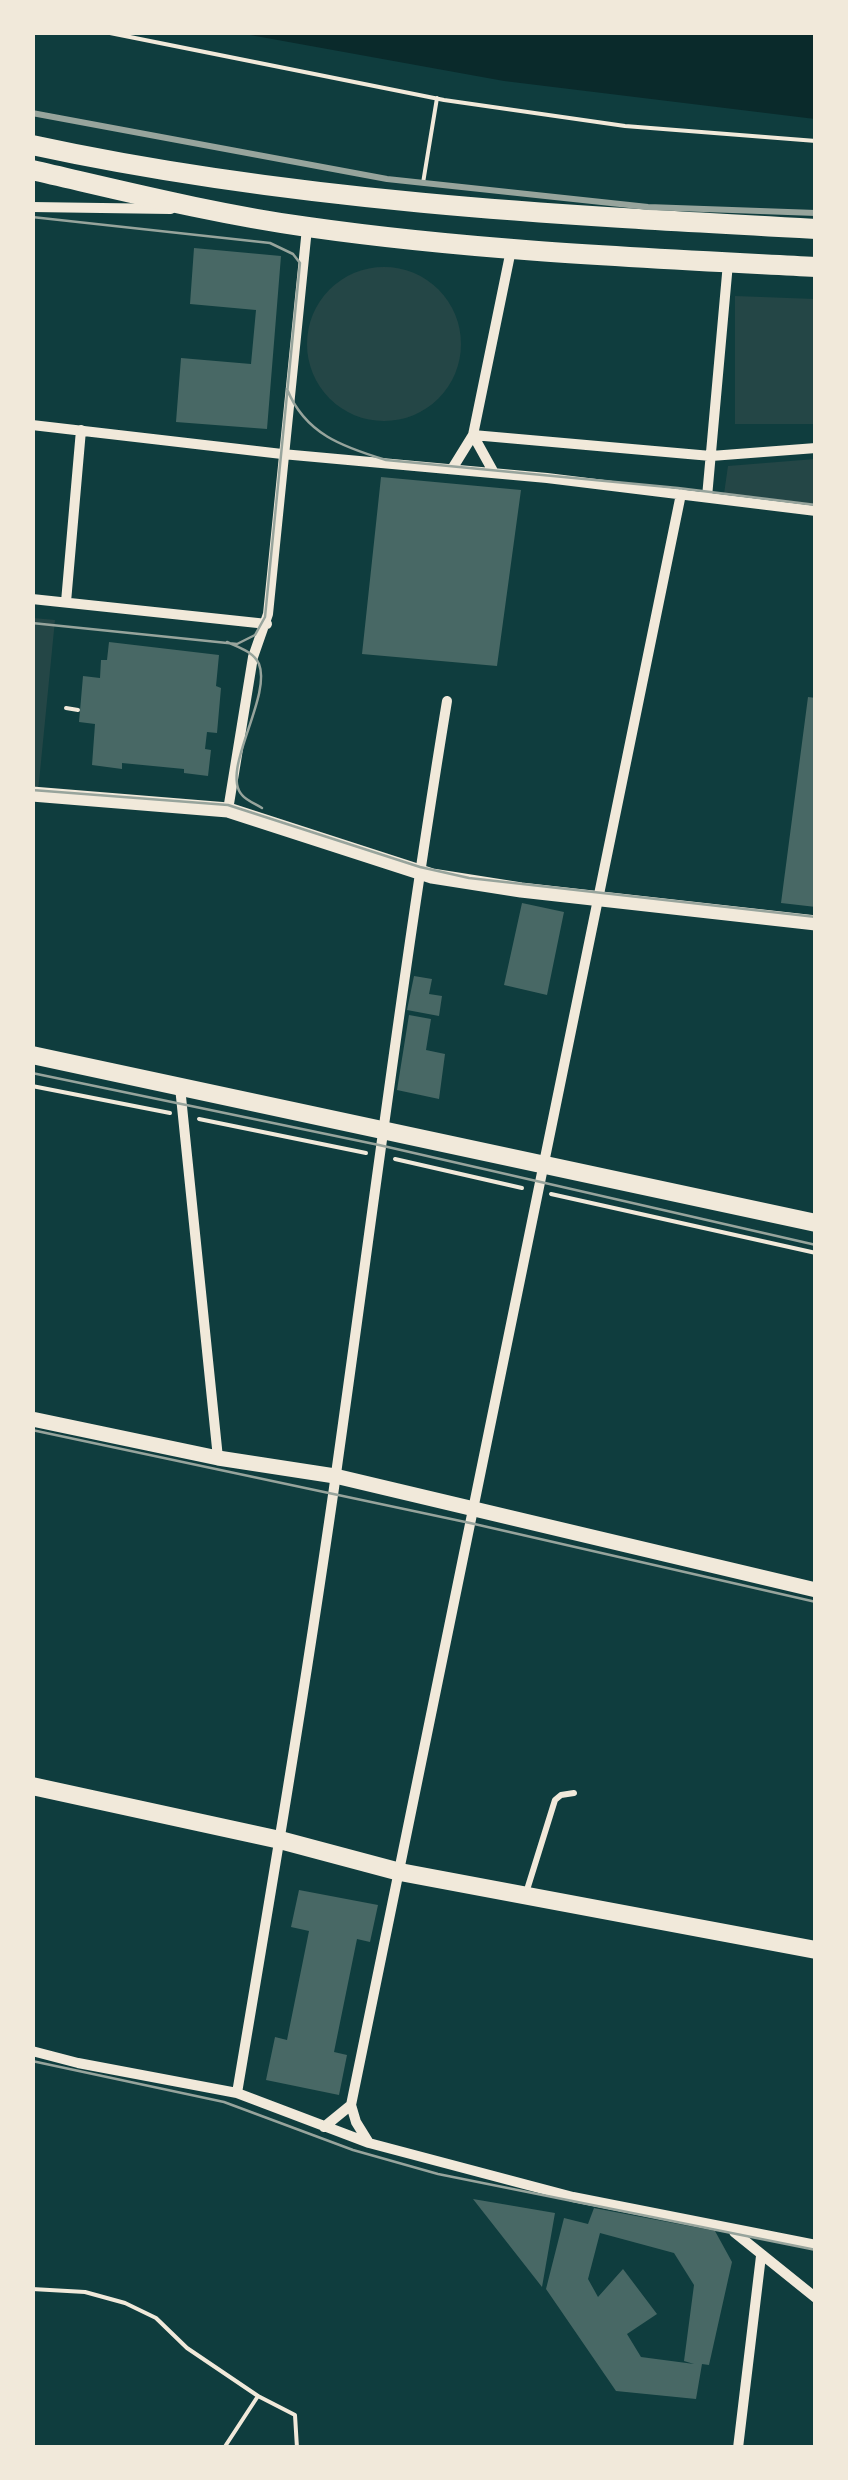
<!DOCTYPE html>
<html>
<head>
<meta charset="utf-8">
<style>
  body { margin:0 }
  #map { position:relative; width:848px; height:2480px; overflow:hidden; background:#0f3d3e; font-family:"Source Sans 3",sans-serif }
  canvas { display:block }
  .frame { position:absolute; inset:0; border:35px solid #f1e9da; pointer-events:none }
</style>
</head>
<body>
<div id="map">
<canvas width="848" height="2480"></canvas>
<div class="frame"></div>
</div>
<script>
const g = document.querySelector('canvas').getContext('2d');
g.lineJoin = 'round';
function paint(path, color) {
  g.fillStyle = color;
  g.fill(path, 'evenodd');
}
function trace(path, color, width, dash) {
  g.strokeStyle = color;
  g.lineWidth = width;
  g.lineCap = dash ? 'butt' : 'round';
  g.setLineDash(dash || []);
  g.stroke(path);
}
paint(new Path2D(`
  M307 344a77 77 0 1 1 154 0a77 77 0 1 1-154 0Z
  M735 296 815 299V424H735Z
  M815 459V504L724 494 728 466Z
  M33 618 55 620 38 792 33 791Z`), '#244646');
paint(new Path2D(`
  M239 33H815V119L504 81Z`), '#0a2a2b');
paint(new Path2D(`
  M194 248 281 256 267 429 176 422 181 358 251 364 256 310 190 304Z
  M381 477 521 490 497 666 362 654Z
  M109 642 219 655 216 686 221 688 217 733 207 732 205 749 211 750 208 776 184 773V769L122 763V769L92 765 95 724 79 722 83 676 100 678 101 660H107Z
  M808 697 816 698V907L781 903Z
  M522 903 564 912 547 995 504 985Z
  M414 976 432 979 429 994 442 996 439 1016 407 1010Z
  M409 1015 431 1019 426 1050 445 1054 439 1099 397 1090Z
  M299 1890 378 1905 370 1942 357 1939 334 2052 347 2055 339 2095 266 2080 275 2037 287 2040 309 1931 291 1927Z
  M473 2199 555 2213 542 2287Z
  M594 2208 715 2231 732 2262 709 2365 702 2364 696 2399 616 2391 546 2289 564 2218 588 2224ZM600 2233 674 2253 694 2285 684 2361 694 2364 641 2357 627 2334 657 2314 623 2269 598 2297 588 2279Z`), '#486865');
trace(new Path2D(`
  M105 32 444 100 625 126 816 141
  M423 183 437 98
  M66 708 78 710
  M32 1086 170 1113
  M199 1119 366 1153
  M395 1159 522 1188
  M551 1194 816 1253
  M32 2289 85 2292 125 2303 156 2318 187 2348 258 2396 224 2448
  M258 2396 295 2415 297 2448`), '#f1e9da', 4);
trace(new Path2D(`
  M526 1893 555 1800 561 1795 574 1793`), '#f1e9da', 6);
trace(new Path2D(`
  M32 207 171 209
  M32 425 282 454 547 478 816 511
  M452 469 473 435 711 456 816 448
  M494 473 473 435 511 250
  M707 497 728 263
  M32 599 267 624
  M66 602 81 430
  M228 810 253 657 268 614 307 228
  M180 1087 218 1458
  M32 2051 78 2063 237 2093 369 2143 573 2197 816 2245
  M237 2093C271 1892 305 1690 334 1488 371 1226 404 963 447 701
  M324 2127 351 2105
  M369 2143 356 2122 351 2105 681 494
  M734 2232 816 2298
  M738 2448 761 2256`), '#f1e9da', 10);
trace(new Path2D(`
  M32 794 228 810 432 876 521 890 816 923
  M32 1419 218 1458 335 1476 816 1590`), '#f1e9da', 15);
trace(new Path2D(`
  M32 1055 816 1223
  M32 1786 280 1840 400 1872 816 1950`), '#f1e9da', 18);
trace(new Path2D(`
  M32 145C290 201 553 215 816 229
  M32 170C124 191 215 214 308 227 476 251 646 258 816 267`), '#f1e9da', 20);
trace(new Path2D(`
  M32 217 270 243 293 254 300 263 265 617 255 635 237 644 32 623
  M287 389C305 434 343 447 386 460L678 488 816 505
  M227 642C238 647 254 652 259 664 272 697 220 771 242 795 247 801 256 804 262 808
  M32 790 228 805 420 867 469 878 816 917
  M32 1073 379 1145 816 1245
  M32 1430 470 1523 816 1602
  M32 2061 224 2102 353 2150 438 2174 816 2250`), '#97a49c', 2.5);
trace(new Path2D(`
  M32 113 387 179 648 207 816 213`), '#97a49c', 6);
</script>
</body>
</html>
